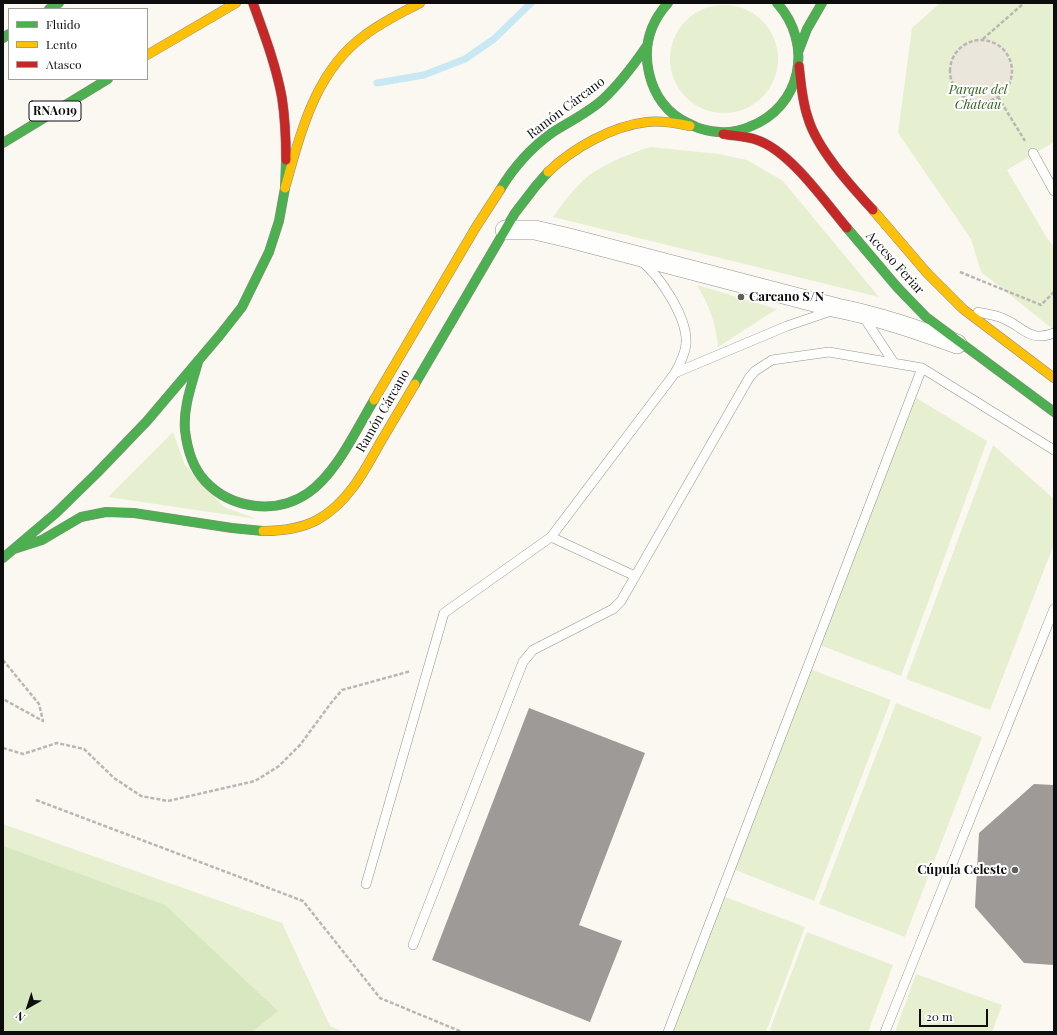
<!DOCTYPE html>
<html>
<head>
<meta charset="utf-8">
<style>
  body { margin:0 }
  #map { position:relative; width:1057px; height:1035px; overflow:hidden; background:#fbf8f1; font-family:"Playfair Display",serif }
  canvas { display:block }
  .frame { position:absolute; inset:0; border:4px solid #0d0d0d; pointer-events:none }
  .legend { position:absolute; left:8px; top:8px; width:140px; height:72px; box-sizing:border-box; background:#fff; border:1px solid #9e9e9e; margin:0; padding:5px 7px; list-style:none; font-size:12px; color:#0d0d0d }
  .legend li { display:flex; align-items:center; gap:8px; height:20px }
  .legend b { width:20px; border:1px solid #9e9e9e }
  .north { position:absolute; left:8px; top:987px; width:40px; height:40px; -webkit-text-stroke:3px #fff; paint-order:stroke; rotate:219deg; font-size:11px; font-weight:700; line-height:16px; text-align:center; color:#0d0d0d }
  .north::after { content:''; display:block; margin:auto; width:14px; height:18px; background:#0d0d0d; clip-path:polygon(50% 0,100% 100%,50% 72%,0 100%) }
  .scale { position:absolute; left:919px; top:1009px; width:69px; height:18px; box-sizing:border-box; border:2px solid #0d0d0d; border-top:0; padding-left:5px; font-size:12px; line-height:14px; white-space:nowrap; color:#0d0d0d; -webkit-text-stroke:3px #fff; paint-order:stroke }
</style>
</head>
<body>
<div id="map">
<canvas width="1057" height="1035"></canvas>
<div class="frame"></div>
<ul class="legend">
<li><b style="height:5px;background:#4caf50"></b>Fluido</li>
<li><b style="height:5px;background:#ffc107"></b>Lento</li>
<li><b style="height:5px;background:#c62828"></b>Atasco</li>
</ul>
<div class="north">N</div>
<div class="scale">20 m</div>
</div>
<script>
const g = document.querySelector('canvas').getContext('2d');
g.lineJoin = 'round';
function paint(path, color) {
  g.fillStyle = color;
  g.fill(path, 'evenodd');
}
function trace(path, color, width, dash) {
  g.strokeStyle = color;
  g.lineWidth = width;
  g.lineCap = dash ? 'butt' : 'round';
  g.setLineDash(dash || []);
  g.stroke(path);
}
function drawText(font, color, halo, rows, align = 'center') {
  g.font = font + ' "Playfair Display",serif';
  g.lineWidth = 4;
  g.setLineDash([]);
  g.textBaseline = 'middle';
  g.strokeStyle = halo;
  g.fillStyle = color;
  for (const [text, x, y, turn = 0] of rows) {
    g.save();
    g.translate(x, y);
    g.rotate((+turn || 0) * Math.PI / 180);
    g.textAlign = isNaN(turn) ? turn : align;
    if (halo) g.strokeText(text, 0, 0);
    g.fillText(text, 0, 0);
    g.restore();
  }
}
paint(new Path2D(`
  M940 3H1054V142L1007 170 1047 238 1054 247V330L981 272 971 239 898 133 912 28Z
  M670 59a54 54 0 1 1 108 0a54 54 0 1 1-108 0Z
  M651 147 719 154 747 160 783 181 879 297 553 217C562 204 579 182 592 173 611 161 630 153 651 147Z
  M697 285 777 309 718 347C716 324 709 305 697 285Z
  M910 394 987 441 901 676 817 644Z
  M173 432 185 465 224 507 257 519 108 497Z
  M993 445 1054 499V544L990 710 906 679Z
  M805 667 891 700 814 901 728 867Z
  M896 703 982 737 905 937 819 904Z
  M3 824 282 923 330 1026 344 1032H3Z
  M720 895 805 927 766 1032H669Z
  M807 932 893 965 868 1032H769Z
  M916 974 1002 1005 992 1032H895Z`), '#e6f0d1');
paint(new Path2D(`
  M3 846 165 905 278 1011 252 1032H3Z`), '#d7e7bf');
paint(new Path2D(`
  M950 71a31 31 0 1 1 62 0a31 31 0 1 1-62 0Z`), '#ebe6dc');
trace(new Path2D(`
  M377 83 424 75 465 59 494 39 531 3`), '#c8e8f4', 7);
paint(new Path2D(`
  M529 708 645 753 579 925 622 941 590 1022 432 960Z
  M1034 784 1054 785V965L1024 963 975 907 979 833Z`), '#9e9a97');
const lane = new Path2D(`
  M1033 153 1054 191
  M978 312C986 314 995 315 1002 318 1023 326 1029 343 1054 333
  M863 316 894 363
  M675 373 787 326 834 310
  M551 537 635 576
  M366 884 444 613 551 537 675 373C680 364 685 354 686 344 688 318 660 276 641 261
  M413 945 523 662 533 650 613 609 621 601 749 378 755 371 772 360 829 352 922 368 1054 450
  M668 1032 922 368
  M885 1032 1054 609`);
const street = new Path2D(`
  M505 230H535L569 238 837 308C878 316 918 330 957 344`);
const fast = new Path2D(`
  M668 3C650 23 643 47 649 73 654 95 667 114 688 123 692 125 697 128 702 129 717 134 735 133 749 127 802 107 814 44 777 3
  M49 9 59 3
  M3 38 9 34
  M799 50 807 29 822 3
  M3 143 108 79
  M500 190C513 168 532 147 553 132 569 122 587 113 601 101 619 85 633 66 646 47
  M847 228 897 287 926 317 1054 412
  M198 362C192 384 183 407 185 430 187 448 193 468 205 481 231 509 276 515 308 493 336 474 356 430 374 400
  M415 384 515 213 535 187 548 172
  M14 549 42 540 81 517 106 512 134 513 232 528 263 531
  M3 558 56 513 97 473 147 421 220 335 242 307 269 252 279 221 285 188 286 160`);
const slow = new Path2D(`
  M147 55 236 3
  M548 172C573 148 612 126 647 122 661 120 676 123 690 126
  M285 188C301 132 315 71 365 35 382 22 401 13 420 3
  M873 210 927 273 963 309 1054 378
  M374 400 476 227 500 190
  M263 531C282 531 300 529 317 520 347 504 364 472 380 443 392 423 403 404 415 384`);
const jam = new Path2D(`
  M253 3C264 34 276 65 282 98 285 118 286 140 286 160
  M799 66C801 83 802 101 808 118 817 149 851 186 873 210
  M723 134C734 136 746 136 757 140 790 151 825 202 847 228`);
trace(lane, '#949390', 10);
trace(street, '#949390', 20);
trace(fast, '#8b8986', 10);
trace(slow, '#8b8986', 10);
trace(jam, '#8b8986', 10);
trace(new Path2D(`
  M983 39 1024 3
  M950 71a31 31 0 1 1 62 0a31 31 0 1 1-62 0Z
  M998 97 1025 141
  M960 272 1041 305 1054 292
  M3 660 39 704 43 721 3 699
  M3 748 23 754 57 743 84 749 114 778 141 796 168 801 255 781 279 766 300 745 331 703 342 690 411 671
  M36 800 303 901 380 998 462 1032`), '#b8b7b6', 2.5, [4, 2]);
trace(lane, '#fefefd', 9);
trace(street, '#fefefd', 19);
trace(fast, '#4caf50', 9);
trace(slow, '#ffc107', 9);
trace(jam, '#c62828', 9);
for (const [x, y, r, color] of [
  [741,297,4,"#605f5d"],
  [1015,870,4,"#605f5d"]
]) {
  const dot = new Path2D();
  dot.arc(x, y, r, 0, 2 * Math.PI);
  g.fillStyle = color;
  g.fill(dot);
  trace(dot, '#fff', 1.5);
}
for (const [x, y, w] of [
  [55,111,52]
]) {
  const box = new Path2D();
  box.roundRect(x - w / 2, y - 10, w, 20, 3);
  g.fillStyle = '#fff';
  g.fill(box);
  trace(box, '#0d0d0d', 1);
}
drawText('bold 12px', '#0d0d0d', null, [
  ["RNA019",55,111]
]);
drawText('italic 13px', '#31641e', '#fff', [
  ["Parque del",978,90],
  ["Chateau",978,105]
]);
drawText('13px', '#0d0d0d', '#fff', [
  ["Ramón Cárcano",566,108,-37],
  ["Acceso Feriar",895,263,48],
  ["Ramón Cárcano",383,411,-60]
]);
drawText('bold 13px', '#0d0d0d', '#fff', [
  ["Carcano S/N",749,297],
  ["Cúpula Celeste",1007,870,"right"]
], 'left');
</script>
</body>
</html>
